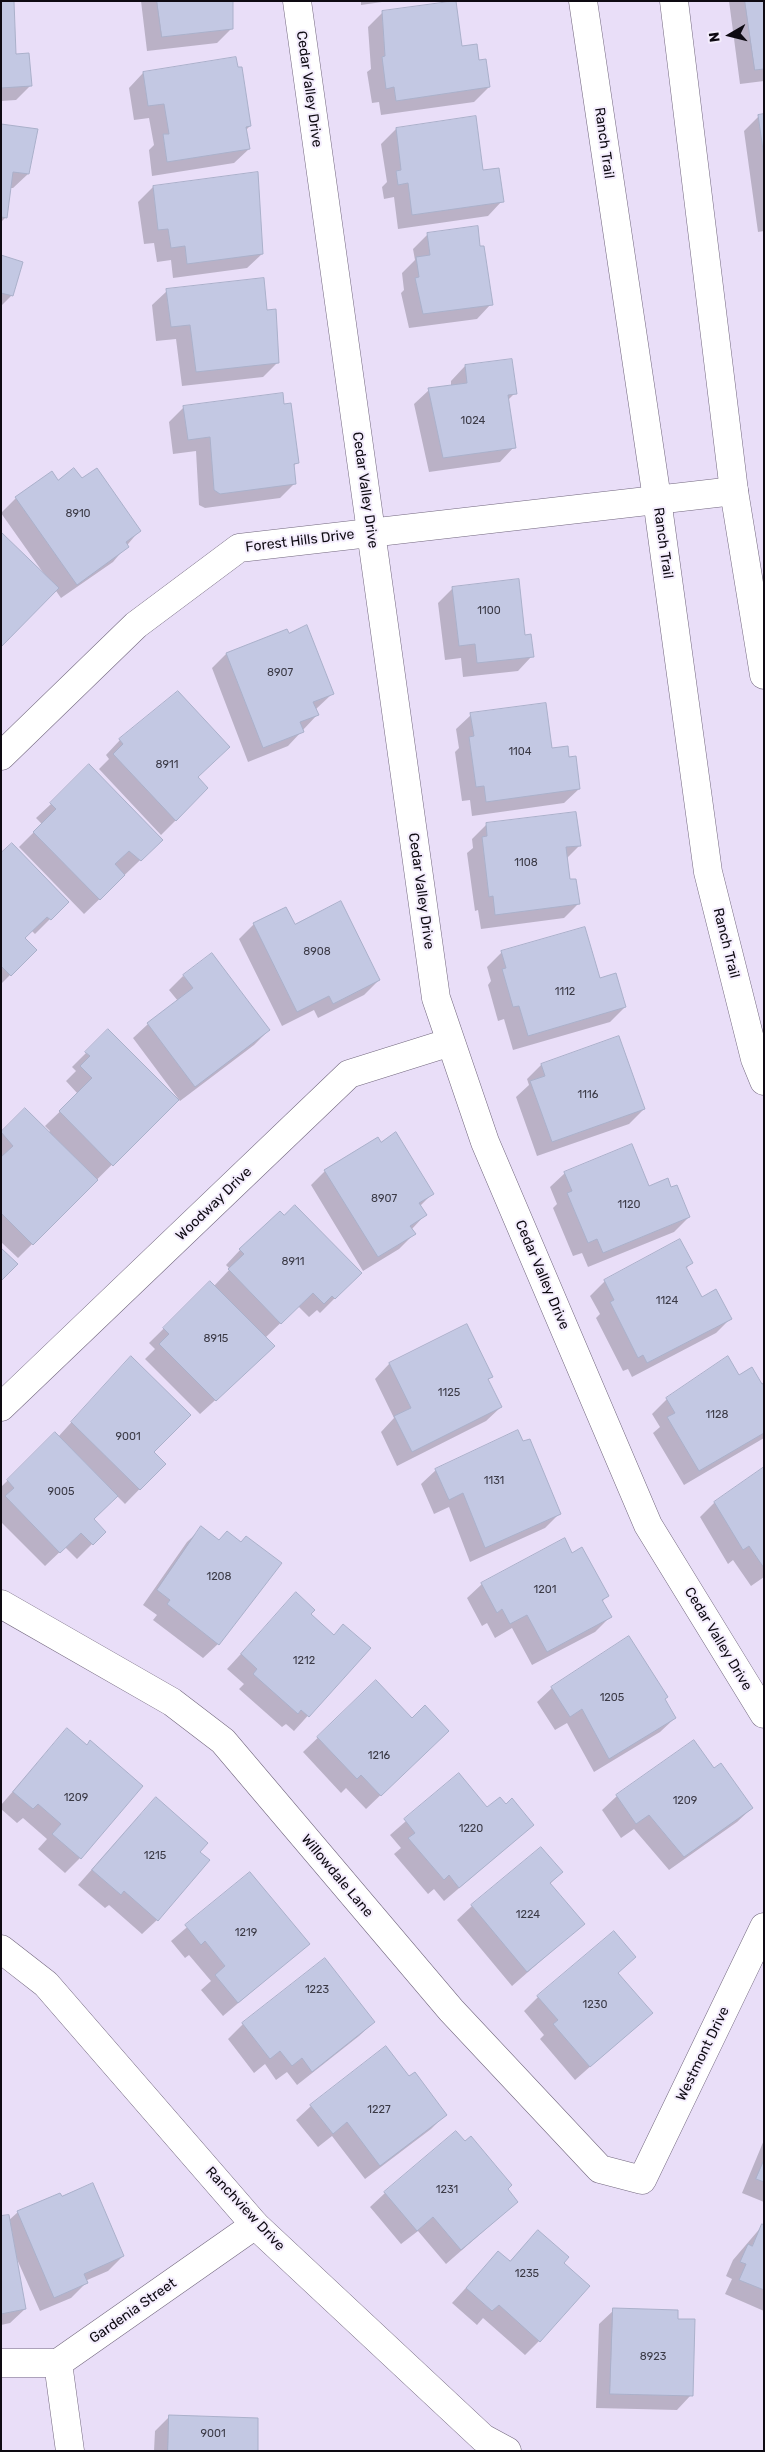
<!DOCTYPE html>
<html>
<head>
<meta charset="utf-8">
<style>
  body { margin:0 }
  #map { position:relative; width:765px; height:2452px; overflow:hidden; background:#e9def8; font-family:Rubik,sans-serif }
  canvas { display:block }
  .frame { position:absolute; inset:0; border:2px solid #0e0a12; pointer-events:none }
  .north { position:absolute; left:705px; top:10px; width:50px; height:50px; -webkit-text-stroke:4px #f4edfd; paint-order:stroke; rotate:262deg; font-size:14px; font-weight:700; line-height:20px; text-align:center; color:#0e0a12 }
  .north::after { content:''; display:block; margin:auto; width:18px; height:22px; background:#0e0a12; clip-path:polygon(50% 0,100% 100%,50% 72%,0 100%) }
</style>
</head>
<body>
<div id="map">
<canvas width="765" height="2452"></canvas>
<div class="frame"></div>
<div class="north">N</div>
</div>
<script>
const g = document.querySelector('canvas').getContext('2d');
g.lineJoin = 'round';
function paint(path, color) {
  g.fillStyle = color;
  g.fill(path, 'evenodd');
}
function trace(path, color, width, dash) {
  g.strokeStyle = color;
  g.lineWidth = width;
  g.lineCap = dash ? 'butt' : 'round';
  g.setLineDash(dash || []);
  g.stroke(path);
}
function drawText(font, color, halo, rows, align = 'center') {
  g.font = font + ' Rubik,sans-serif';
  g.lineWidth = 4;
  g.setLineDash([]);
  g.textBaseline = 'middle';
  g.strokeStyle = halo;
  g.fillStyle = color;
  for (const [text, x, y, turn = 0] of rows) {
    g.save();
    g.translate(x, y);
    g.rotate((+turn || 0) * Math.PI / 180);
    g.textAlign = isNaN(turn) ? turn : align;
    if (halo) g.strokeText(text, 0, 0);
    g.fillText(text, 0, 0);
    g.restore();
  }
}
paint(new Path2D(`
  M1 1 14 56 31 85 16 100 1 101Z
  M141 1H232V28L217 43 147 51Z
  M361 1H389L361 5Z
  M729 1H764V81L740 84Z
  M383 12 461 47 478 61 489 87 474 102 381 115 379 102 372 103 367 72 371 69 368 27Z
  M143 73 250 126 246 130 249 149 234 163 152 176 149 150 154 145 149 118 134 120 129 88Z
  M759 116H764V231L758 232 744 131Z
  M475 118 482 172 502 201 488 216 398 229 394 197 384 199 382 187 387 182 381 144 396 129Z
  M1 125 28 174 13 188H10L6 217 1 222Z
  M153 187 262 254 247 268 173 278 171 260 157 262 154 243 144 244 138 202Z
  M428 234 479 248 491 304 477 319 409 328 401 293 404 290 402 273 415 260 413 249Z
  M1 257 12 295 1 306Z
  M167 291 266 312 278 362 263 377 182 386 176 339 156 341 152 305Z
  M465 366 515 393 507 401 514 447 500 462 429 472 414 404 429 390 451 386V381Z
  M283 405 297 462 293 467 295 483 280 498 205 508 199 505 196 451 173 454 169 422 184 407Z
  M52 473 58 482 81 480 139 531 113 562 61 598 1 513 16 498Z
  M453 588 524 636 532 656 518 671 463 677 461 658 445 660 438 603Z
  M226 654 332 694 315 710 317 715 288 746 248 762 212 668Z
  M471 715 568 758 579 789 564 803 472 816 470 800 462 801 455 752 459 748 456 729Z
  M120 740 196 778 176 820 161 835 99 769 109 759 106 755Z
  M51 804 161 840 84 914 19 847 42 824 36 818Z
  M486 825 580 845 566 859 569 881 578 904 564 918 481 929 478 910 475 911 467 853 473 848 472 839Z
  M1 855 67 902 35 934 32 931 23 938 35 950 1 984Z
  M286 908 295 926 379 980 364 995 318 1018 314 1010 282 1026 239 939 254 924Z
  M502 952 600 980 625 1007 610 1022 513 1050 504 1019 498 1021 488 985 491 981 487 967Z
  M183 976 269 1030 254 1045 180 1101 133 1038 148 1024 178 1001 169 990Z
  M108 1031 177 1100 18 1258 1 1242V1134L25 1110 48 1133 50 1131 45 1126 78 1094 66 1081 76 1071 72 1067Z
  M541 1065 644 1109 629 1124 537 1156 516 1097 529 1085 527 1079Z
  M381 1143 432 1194 420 1206 425 1215 411 1230 414 1234 399 1249 363 1271 311 1185 325 1171Z
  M565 1173 649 1187 671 1188 689 1217 674 1232 588 1267 582 1253 573 1256 553 1208 557 1204 550 1187Z
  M240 1250 360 1273 320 1313 317 1310 309 1317 298 1306 265 1338 258 1361 200 1414 145 1359 155 1349 149 1343 210 1283 214 1286 230 1269 226 1265Z
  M691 1263 686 1269 701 1299 730 1319 716 1333 632 1377 628 1369 623 1371 596 1318 600 1314 590 1296 605 1281Z
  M467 1326 492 1376 488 1380 501 1407 486 1421 397 1466 381 1432 394 1418 375 1379 389 1364Z
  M728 1358 738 1376 762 1386 764 1384V1438L684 1485 653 1433 660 1427 652 1414 667 1399Z
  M117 1372 152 1452 164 1464 125 1504 117 1496 93 1520 104 1532 77 1559 65 1547 45 1566 1 1522V1487L55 1434 58 1437Z
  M764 1468V1577L751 1586 733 1560 728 1564 700 1517 715 1502Z
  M436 1470 559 1514 545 1528 470 1562 449 1507 434 1514 421 1484Z
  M202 1528 218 1541 241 1543 218 1644 203 1658 153 1620 157 1615 143 1605 187 1542Z
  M572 1554 607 1596 602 1602 610 1617 595 1632 532 1665 512 1628 495 1638 487 1623 482 1626 467 1598 482 1584Z
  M296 1594 309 1614 333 1636 369 1648 294 1731 286 1724 282 1727 239 1689 244 1684 227 1669Z
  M376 1682 433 1745 366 1809 346 1788 341 1793 303 1752Z
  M552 1688 675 1718 660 1732 594 1772 567 1723 555 1730 537 1702Z
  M67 1729 80 1858 65 1873 38 1849 47 1839 23 1818 17 1823 1 1809V1805Z
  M459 1775 487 1808 506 1806 533 1825 444 1901 434 1889 428 1894 394 1854 401 1848 390 1835Z
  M617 1796 752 1808 737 1822 669 1870 634 1829 621 1838 602 1810Z
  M141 1814 198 1852 157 1920 142 1934 109 1905 105 1908 78 1885Z
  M561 1872 550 1884 583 1924 512 1986 457 1920 472 1906Z
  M250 1873 308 1944 223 2016 201 1990 211 1981 189 1955 185 1958 171 1941Z
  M325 1960 374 2022 359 2036 297 2085 287 2072 276 2080 265 2064 254 2073 228 2039 243 2024Z
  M617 1974 651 2013 575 2080 540 2039 544 2035 524 2011 538 1997Z
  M409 2077 445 2115 431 2129 365 2179 332 2136 318 2147 296 2120 311 2106Z
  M764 2140V2202L742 2193Z
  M506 2189 517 2202 446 2264 418 2231 401 2244 370 2207 385 2193Z
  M61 2198 123 2256 108 2271 85 2281 86 2283 71 2298 40 2311 16 2257 25 2309 10 2323 1 2325V2218L8 2221 18 2212Z
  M762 2226 764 2227V2311L725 2294 732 2279 726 2276 733 2260Z
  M498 2253 509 2262 562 2263 539 2341 525 2355 483 2318 477 2325 452 2303Z
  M614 2310 677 2320 691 2395 677 2410 596 2408 599 2324Z
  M169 2417 256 2451H154L155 2431Z`), '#0003');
const building = new Path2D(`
  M1 1H14L16 54 29 53 32 86 1 88Z
  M157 1H233V29L162 37Z
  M456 1 462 46 477 44 479 60 486 59 490 87 396 101 394 87 386 89 382 57 385 56 382 11Z
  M745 1H764V69L755 70Z
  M236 57 238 67H242L251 126 246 127 250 149 167 162 163 134H169L164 104 148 106 143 72Z
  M764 114V157L758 115Z
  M476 116 483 170 499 168 504 202 412 215 408 183 398 185 396 171 401 170 396 128Z
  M1 124 38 129 29 174 13 172 7 218 1 217Z
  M258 172 263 254 187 264 185 246 171 248 168 229 158 230 153 186Z
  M478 226 480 246H484L493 305 423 314 415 278 419 277 416 257 430 255 427 233Z
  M1 255 23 262 13 296 1 293Z
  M264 278 267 310 276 309 279 363 196 372 190 325 171 327 166 289Z
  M512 359 517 394 508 395 516 448 443 458 428 388 467 383 465 365Z
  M283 393 284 404 291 403 299 463 294 464 296 484 220 494 214 490 210 437 188 440 183 406Z
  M74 468 82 478 97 468 141 531 126 542 129 547 77 585 15 497 52 471 58 480Z
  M1 532 59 588 1 647Z
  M519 579 525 635 531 634 534 657 477 663 475 644 459 646 452 587Z
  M307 625 334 694 313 702 319 715 300 722 304 732 263 748 226 653 287 629 289 633Z
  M178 691 230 747 198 777 208 788 176 821 113 754 123 744 119 739Z
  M546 703 552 748 568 746 569 757 576 756 580 789 486 802 484 786 476 787 469 737 474 736 470 713Z
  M89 764 163 840 141 861 129 851 115 864 125 875 100 900 33 832 56 809 50 803Z
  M576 812 581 846 566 847 570 879H576L580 904 495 915 493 896 489 897 482 837 487 836 486 823Z
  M12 843 69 902 51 920 47 917 25 938 37 950 11 976 1 966V853Z
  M341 901 380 980 333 1004 329 996 297 1012 253 923 286 907 295 924Z
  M585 927 600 978 616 973 626 1007 528 1036 519 1006 513 1007 502 969 506 968 501 951Z
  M212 953 270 1030 195 1087 147 1023 193 988 183 975Z
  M108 1029 179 1100 113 1166 59 1111 92 1078 80 1066 90 1056 85 1052Z
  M619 1036 645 1109 552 1142 530 1081 545 1076 541 1064Z
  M25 1108 98 1180 33 1245 1 1213V1157L13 1146 1 1132Z
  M396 1132 434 1194 419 1203 427 1215 410 1226 416 1234 378 1257 324 1170 378 1137 381 1142Z
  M632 1144 649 1186 668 1178 671 1187 677 1185 690 1217 603 1253 597 1239 588 1243 567 1193 572 1191 564 1172Z
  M295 1205 362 1273 335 1299 332 1296 324 1304 313 1293 281 1324 228 1269 244 1254 239 1249 280 1211 284 1215Z
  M680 1239 693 1263 686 1267 702 1297 716 1289 732 1319 647 1363 643 1355 638 1358 610 1302 614 1300 604 1280Z
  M1 1248 18 1264 1 1281Z
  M210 1281 275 1346 216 1401 159 1344 169 1334 163 1328Z
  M467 1324 493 1377 488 1379 502 1407 412 1452 394 1416 411 1408 389 1363Z
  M131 1356 191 1415 154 1452 166 1464 140 1490 71 1422Z
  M728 1356 739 1375 752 1367 762 1384 764 1383V1433L699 1471 667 1417 675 1413 666 1398Z
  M518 1430 523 1441 530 1439 561 1514 485 1548 463 1493 449 1500 435 1469Z
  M55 1432 118 1496 94 1519 106 1532 93 1545 81 1533 60 1553 5 1496 14 1488 7 1480Z
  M764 1467V1568L749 1546 743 1550 714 1502Z
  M201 1526 219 1540 227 1531 241 1542 246 1536 282 1563 219 1645 167 1604 170 1600 157 1590Z
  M565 1538 572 1553 582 1547 609 1596 602 1600 612 1617 547 1652 527 1615 510 1624 502 1609 497 1613 481 1583Z
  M296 1592 315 1610 311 1614 334 1635 343 1624 371 1648 309 1717 301 1710 298 1714 253 1674 257 1669 241 1654Z
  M629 1636 668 1697 665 1699 676 1718 609 1759 582 1709 570 1717 551 1687Z
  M376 1680 412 1718 425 1705 449 1731 381 1796 361 1775 357 1779 317 1737Z
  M67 1728 87 1745 90 1740 143 1786 81 1859 52 1834 61 1824 38 1804 33 1809 13 1792Z
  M694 1740 714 1768 721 1763 753 1808 684 1857 649 1815 636 1824 616 1795Z
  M459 1773 487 1807 500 1797 506 1804 512 1798 534 1825 459 1888 449 1875 444 1880 408 1838 415 1833 404 1819Z
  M156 1797 208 1843 200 1852 210 1860 158 1921 124 1891 121 1895 92 1870Z
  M541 1847 563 1872 550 1883 585 1924 527 1972 471 1905Z
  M250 1872 310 1944 238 2003 215 1975 225 1966 205 1941 201 1945 185 1925Z
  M614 1931 636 1957 618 1973 653 2013 590 2067 553 2024 558 2020 537 1996Z
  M325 1958 375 2022 312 2072 302 2058 292 2066 280 2051 270 2059 242 2023Z
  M386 2046 409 2076 415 2072 447 2115 380 2166 347 2122 333 2134 310 2105Z
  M456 2131 465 2141 471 2136 512 2185 508 2189 518 2202 461 2250 433 2217 417 2231 384 2192Z
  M764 2160V2182L756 2179Z
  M93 2183 124 2256 84 2274 88 2283 54 2298 17 2211 60 2193 62 2196Z
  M9 2215 26 2309 1 2314V2216Z
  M762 2224 764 2225V2290L739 2280 746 2264 740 2262 748 2244 752 2246Z
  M538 2230 569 2257 564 2263 590 2286 540 2342 499 2305 492 2311 466 2288 498 2251 510 2261Z
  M613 2308 678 2310V2319H695L693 2396 610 2394Z
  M169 2415 258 2418V2451H168Z`);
paint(building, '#c3c8e3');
trace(building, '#aab0ca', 1);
const minor = new Path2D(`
  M297 1 436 998 485 1142 648 1525 764 1714
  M1 756 136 625 239 548 734 491
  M1 1407 349 1074 451 1042
  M1 1604 172 1702 223 1741 451 2010 600 2169 642 2180 764 1927
  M1 2363H58L255 2225
  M58 2363 70 2451`);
const tertiary = new Path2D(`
  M1 1949 46 1984 255 2225 483 2438 507 2451`);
const secondary = new Path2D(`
  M583 1 657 499 708 872 755 1059 764 1081
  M674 1 734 491 764 675`);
trace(minor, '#72677e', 29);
trace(tertiary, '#72677e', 29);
trace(secondary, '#72677e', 29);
trace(minor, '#fff', 28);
trace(tertiary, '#fff', 28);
trace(secondary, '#fff', 28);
drawText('11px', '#3b3a46', null, [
  ["1024",473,421],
  ["8910",78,514],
  ["1100",489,611],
  ["8907",280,673],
  ["1104",520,752],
  ["8911",167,765],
  ["1108",526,863],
  ["8908",317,952],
  ["1112",565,992],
  ["1116",588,1095],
  ["8907",384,1199],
  ["1120",629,1205],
  ["8911",293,1262],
  ["1124",667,1301],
  ["8915",216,1339],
  ["1125",449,1393],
  ["1128",717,1415],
  ["9001",128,1437],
  ["1131",494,1481],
  ["9005",61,1492],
  ["1208",219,1577],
  ["1201",545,1590],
  ["1212",304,1661],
  ["1205",612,1698],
  ["1216",379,1756],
  ["1209",76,1798],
  ["1209",685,1801],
  ["1220",471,1829],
  ["1215",155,1856],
  ["1224",528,1915],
  ["1219",246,1933],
  ["1223",317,1990],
  ["1230",595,2005],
  ["1227",379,2110],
  ["1231",447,2190],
  ["1235",527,2274],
  ["8923",653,2357],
  ["9001",213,2434]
]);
drawText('14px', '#0e0a12', '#f4edfd', [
  ["Cedar Valley Drive",309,89,82],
  ["Ranch Trail",604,143,82],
  ["Cedar Valley Drive",365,490,82],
  ["Forest Hills Drive",300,541,-7],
  ["Ranch Trail",663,543,82],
  ["Cedar Valley Drive",421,891,82],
  ["Ranch Trail",726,943,76],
  ["Woodway Drive",214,1204,-44],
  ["Cedar Valley Drive",542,1275,67],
  ["Cedar Valley Drive",718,1639,59],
  ["Willowdale Lane",337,1876,50],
  ["Westmont Drive",703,2054,-64],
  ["Ranchview Drive",245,2209,47],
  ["Gardenia Street",133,2311,-35]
]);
</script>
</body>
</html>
